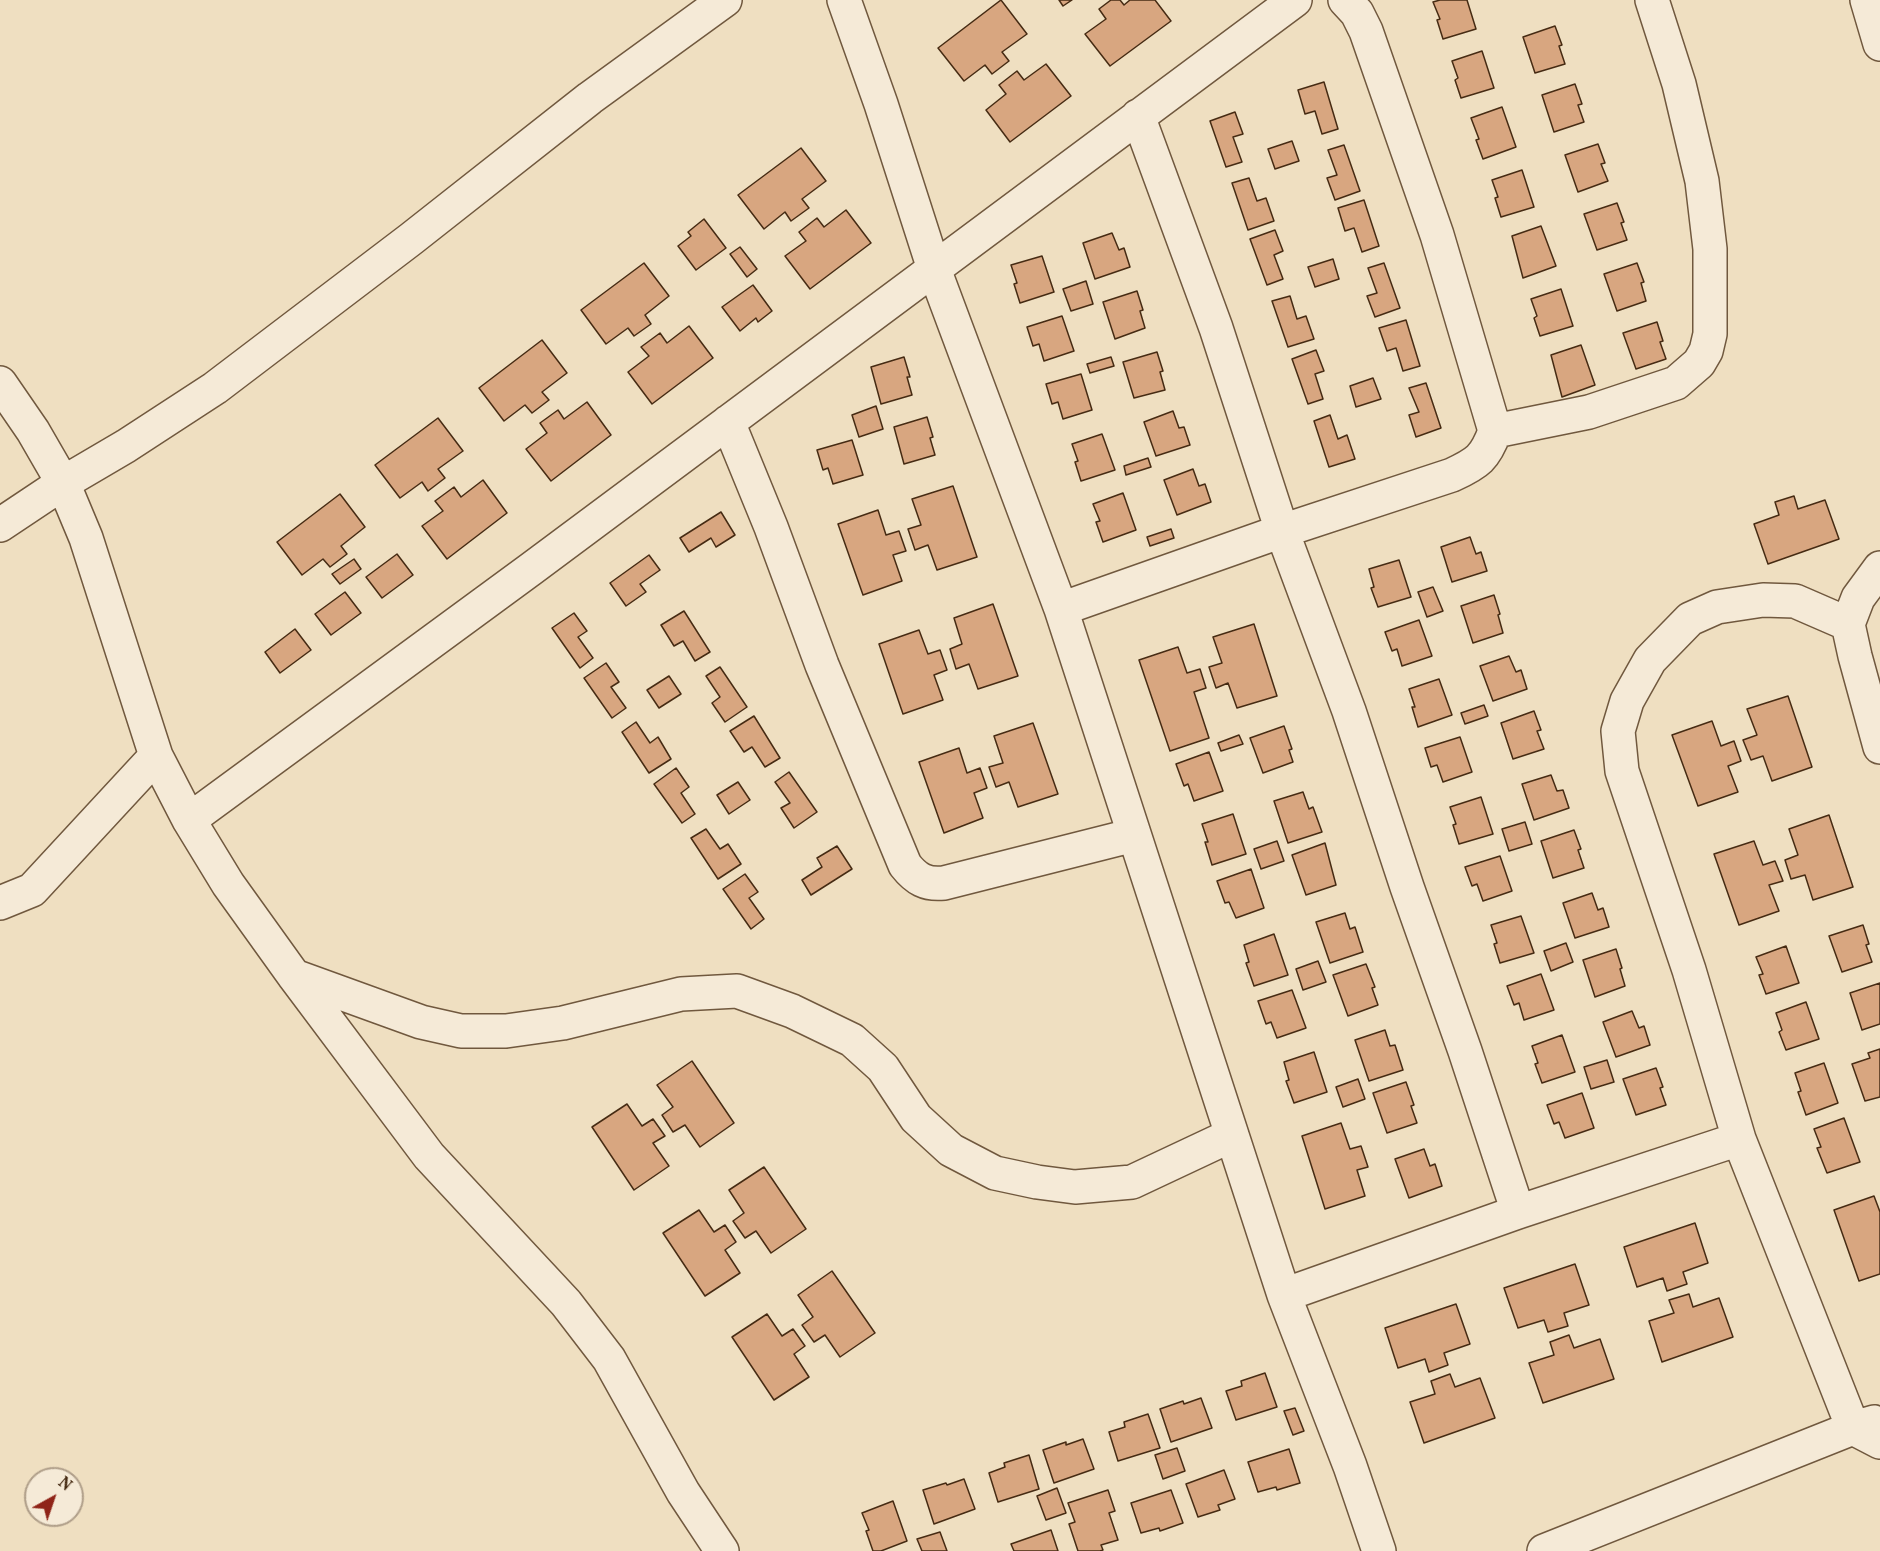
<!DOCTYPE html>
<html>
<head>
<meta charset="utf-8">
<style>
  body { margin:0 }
  #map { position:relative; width:1880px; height:1551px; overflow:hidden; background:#efdfc1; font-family:Vollkorn,serif }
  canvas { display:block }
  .north { position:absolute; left:24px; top:1467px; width:60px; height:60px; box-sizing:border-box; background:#f5ead7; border:2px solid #af9e89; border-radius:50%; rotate:40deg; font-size:16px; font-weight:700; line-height:24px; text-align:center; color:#462b13 }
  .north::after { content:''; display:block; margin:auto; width:21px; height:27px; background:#8f2418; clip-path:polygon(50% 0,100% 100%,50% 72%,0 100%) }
</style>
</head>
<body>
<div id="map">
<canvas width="1880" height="1551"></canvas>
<div class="north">N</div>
</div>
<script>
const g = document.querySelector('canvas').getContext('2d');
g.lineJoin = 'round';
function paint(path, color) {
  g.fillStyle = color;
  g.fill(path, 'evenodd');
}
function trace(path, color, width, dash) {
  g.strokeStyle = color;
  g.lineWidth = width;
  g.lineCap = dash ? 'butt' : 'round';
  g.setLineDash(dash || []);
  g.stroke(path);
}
const building = new Path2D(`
  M1001 0 1027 34 1002 52 1009 61 992 74 985 65 964 81 938 48Z
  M1059 0H1072L1063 6Z
  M1111 0H1120L1124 5 1130 0H1155L1171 21 1110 66 1085 34 1106 19 1099 9Z
  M1440 0H1467L1476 29 1443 39 1437 20 1440 19 1433 2Z
  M1555 26 1562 45 1559 46 1565 64 1535 73 1523 37Z
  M1482 51 1494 88 1461 98 1455 80 1458 78 1452 61Z
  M1046 64 1071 96 1010 142 986 110 1006 94 999 85 1017 71 1024 80Z
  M1324 82 1338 129 1322 134 1315 111 1305 114 1298 90Z
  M1575 84 1582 104 1578 105 1584 122 1554 132 1542 95Z
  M1502 107 1516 147 1483 159 1476 140 1479 139 1471 118Z
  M1235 112 1243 134 1233 137 1242 162 1226 167 1210 121Z
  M1292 141 1299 161 1275 169 1268 149Z
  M1598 144 1605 163 1601 164 1608 181 1578 192 1565 155Z
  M1344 145 1360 191 1335 200 1327 178 1337 175 1328 150Z
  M801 148 826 181 802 199 809 208 791 221 785 212 764 229 738 195Z
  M1522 170 1534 207 1501 217 1495 198 1498 197 1492 180Z
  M1249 178 1257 201 1266 198 1274 221 1248 230 1232 183Z
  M1364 200 1379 246 1362 252 1354 228 1345 231 1338 208Z
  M1617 203 1624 222 1621 223 1627 240 1597 250 1584 214Z
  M846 210 871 243 810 289 785 256 806 241 799 232 817 218 824 227Z
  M704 219 726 248 696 270 678 246 691 236 688 232Z
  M1541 226 1556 266 1523 278 1512 236Z
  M1275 230 1283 251 1274 255 1283 279 1267 285 1250 239Z
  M1112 233 1119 250 1124 248 1130 267 1095 279 1083 243Z
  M740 247 757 269 747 277 730 254Z
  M1042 256 1054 292 1020 303 1014 284 1017 283 1011 265Z
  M1333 259 1339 279 1315 287 1308 267Z
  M644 263 669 296 645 315 651 324 634 336 628 328 606 344 581 310Z
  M1384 263 1400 308 1375 317 1367 296 1377 293 1368 268Z
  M1637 263 1644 282 1641 283 1646 301 1617 311 1604 274Z
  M1086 281 1093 304 1071 311 1063 289Z
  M753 285 772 311 758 322 756 318 740 331 722 307Z
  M1561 289 1573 326 1540 336 1534 318 1537 316 1531 299Z
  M1137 291 1143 310 1140 311 1145 328 1115 339 1103 302Z
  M1290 296 1297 319 1306 316 1314 339 1288 347 1272 301Z
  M1062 316 1074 351 1044 361 1039 344 1033 346 1027 327Z
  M1406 320 1420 366 1403 371 1396 348 1387 351 1379 328Z
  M1657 322 1663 341 1660 342 1666 359 1636 369 1623 333Z
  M689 326 713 358 652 404 628 372 649 356 641 347 660 333 667 343Z
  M542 340 567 373 542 392 549 400 532 413 525 405 504 421 479 388Z
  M1581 345 1595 385 1562 397 1551 355Z
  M1316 350 1324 371 1315 374 1323 399 1308 404 1292 359Z
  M1157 352 1163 371 1160 372 1165 390 1134 398 1123 362Z
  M904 357 910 377H907L912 395 881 404 871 367Z
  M1111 357 1114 366 1090 373 1087 364Z
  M1081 374 1092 410 1063 419 1058 402 1052 404 1046 384Z
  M1373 378 1381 399 1356 407 1350 386Z
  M1426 383 1441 428 1416 437 1409 415 1419 412 1409 388Z
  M587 402 611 435 551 481 526 449 547 433 540 423 558 410 564 419Z
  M876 406 883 429 859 437 852 415Z
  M1173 411 1179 428 1184 427 1190 445 1156 456 1144 422Z
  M1330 415 1338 439 1347 435 1355 459 1329 467 1314 421Z
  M927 417 933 437 930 438 935 455 904 464 894 427Z
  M438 418 463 451 438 469 445 478 428 491 422 482 400 498 375 465Z
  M1102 434 1115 470 1081 481 1075 462 1078 461 1072 444Z
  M852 440 863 475 833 484 828 468 823 470 817 450Z
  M1148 458 1151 467 1126 475 1124 466Z
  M1193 469 1199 486 1205 484 1211 502 1177 515 1164 480Z
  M483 480 507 513 447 559 422 526 443 511 435 501 454 487 461 497Z
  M953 486 977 557 937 570 928 545 915 550 908 529 921 525 912 499Z
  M1123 493 1136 530 1103 542 1096 522 1100 521 1093 504Z
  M340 494 365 527 341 546 347 554 330 567 323 559 302 575 277 542Z
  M1794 496 1798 509 1825 500 1839 539 1768 564 1754 524 1779 515 1775 502Z
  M878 510 886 535 899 531 906 551 893 555 902 581 863 595 838 524Z
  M721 512 735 535 716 547 711 538 689 552 680 538Z
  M1171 529 1174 538 1150 546 1147 537Z
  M1470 537 1476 554 1481 552 1487 571 1452 582 1441 547Z
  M397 554 413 575 382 598 366 577Z
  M649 555 660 570 640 584 646 592 626 606 610 583Z
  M354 559 361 569 340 584 332 574Z
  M1399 560 1411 597 1378 607 1371 588 1374 587 1369 569Z
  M1433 587 1443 611 1427 617 1418 592Z
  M345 592 361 613 331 635 315 614Z
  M1494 595 1500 614 1498 615 1503 633 1473 643 1461 606Z
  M993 604 1018 676 978 689 969 664 956 669 950 649 962 644 954 618Z
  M684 611 710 652 695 661 683 641 674 646 661 625Z
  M574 613 587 631 578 637 593 658 580 668 552 628Z
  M1419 620 1432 656 1402 666 1397 649 1392 651 1385 632Z
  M1254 624 1277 696 1237 708 1228 683 1216 688 1209 667 1222 663 1213 637Z
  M295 629 311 650 280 673 265 652Z
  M919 630 928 654 940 650 947 670 934 675 943 700 903 714 879 644Z
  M1178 647 1187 673 1200 669 1206 688 1194 692 1209 738 1170 751 1139 660Z
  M1509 656 1516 672 1521 670 1527 689 1493 701 1480 666Z
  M606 663 619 682 611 687 626 708 612 718 584 678Z
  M720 667 747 707 725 722 712 703 720 697 706 676Z
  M669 676 681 694 659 708 647 690Z
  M1439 679 1452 715 1418 727 1412 707H1415L1409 689Z
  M1788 696 1812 767 1772 781 1763 756 1751 760 1743 740 1757 735 1747 709Z
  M1484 705 1488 716 1465 724 1461 713Z
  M1534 711 1541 730 1537 731 1544 749 1513 759 1501 723Z
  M754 716 780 758 765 767 752 747 744 752 730 731Z
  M1712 721 1721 746 1734 741 1741 761 1728 766 1738 792 1698 806 1672 735Z
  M636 722 650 743 658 737 671 759 649 773 622 732Z
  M1033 723 1058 794 1018 807 1009 782 996 787 989 767 1003 763 994 736Z
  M1284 726 1292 749 1289 750 1293 762 1263 773 1250 738Z
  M1239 735 1243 744 1221 751 1218 743Z
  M1460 737 1472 772 1443 782 1437 765 1431 767 1425 748Z
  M959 748 967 773 980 768 987 788 974 793 983 818 944 833 919 762Z
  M1209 752 1223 791 1194 801 1188 784 1184 786 1176 764Z
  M676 768 689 787 681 793 695 814 682 823 654 784Z
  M789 772 817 812 794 828 781 808 790 803 775 782Z
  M1551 775 1557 791 1563 790 1569 808 1534 820 1522 784Z
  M738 782 750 800 729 814 717 795Z
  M1303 792 1309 809 1313 807 1322 832 1288 843 1274 801Z
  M1481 797 1493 834 1459 844 1453 825 1456 824 1450 807Z
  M1233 814 1246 854 1212 865 1205 842H1208L1202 824Z
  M1829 815 1853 887 1813 900 1805 875 1791 879 1785 860 1798 855 1789 829Z
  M1525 822 1532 844 1509 851 1502 829Z
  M706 829 720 849 728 844 741 864 718 879 691 838Z
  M1574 830 1581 849 1578 850 1584 868 1553 878 1541 841Z
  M1277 841 1284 861 1261 869 1254 849Z
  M1754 841 1763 865 1775 861 1783 881 1769 885 1779 911 1739 925 1714 854Z
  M1325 843 1336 885 1306 895 1292 855Z
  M837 846 852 869 811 895 802 880 822 867 817 858Z
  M1500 856 1512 891 1483 901 1477 884 1472 886 1465 867Z
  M1251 869 1264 908 1236 918 1229 902 1225 903 1217 881Z
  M745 874 758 892 749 898 764 919 751 929 723 889Z
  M1592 893 1598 910 1603 908 1609 927 1575 938 1563 903Z
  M1345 913 1350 929 1355 927 1363 952 1330 963 1316 922Z
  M1521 916 1534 953 1500 963 1494 944 1497 943 1491 925Z
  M1863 925 1869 944 1866 945 1872 962 1842 972 1829 936Z
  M1274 934 1288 975 1254 986 1246 963 1249 962 1244 945Z
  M1566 943 1573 962 1551 971 1544 951Z
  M1786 946 1799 983 1766 994 1759 975 1763 974 1756 957Z
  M1616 949 1622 968 1620 969 1625 986 1595 997 1583 960Z
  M1318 961 1326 982 1303 990 1296 969Z
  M1366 964 1375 987 1372 988 1378 1005 1348 1016 1333 975Z
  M1541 974 1554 1010 1524 1020 1519 1003 1514 1005 1507 986Z
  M1880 983V1024L1862 1030 1850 993Z
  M1292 990 1306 1028 1277 1038 1271 1022 1266 1024 1258 1001Z
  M1806 1002 1819 1039 1786 1050 1779 1032 1782 1030 1776 1013Z
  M1632 1011 1639 1028 1644 1026 1650 1045 1616 1057 1603 1022Z
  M1385 1030 1390 1046 1395 1045 1403 1070 1369 1081 1355 1040Z
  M1562 1035 1575 1072 1542 1083 1535 1064 1538 1063 1532 1046Z
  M1880 1049V1097L1865 1101 1852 1064 1870 1058 1868 1053Z
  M1314 1052 1327 1092 1294 1103 1286 1081 1289 1080 1284 1062Z
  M1607 1060 1614 1082 1591 1089 1584 1067Z
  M692 1061 734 1123 700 1147 685 1125 673 1132 662 1115 673 1107 657 1085Z
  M1824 1063 1838 1103 1806 1115 1798 1092 1801 1091 1795 1073Z
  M1656 1068 1663 1087 1660 1088 1666 1105 1636 1115 1623 1079Z
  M1358 1079 1365 1099 1343 1107 1336 1087Z
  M1406 1082 1414 1105 1411 1106 1417 1123 1387 1133 1373 1093Z
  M1582 1093 1594 1128 1565 1138 1559 1122 1554 1124 1547 1105Z
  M627 1104 642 1126 653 1119 665 1136 653 1143 669 1166 634 1190 592 1127Z
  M1844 1118 1860 1162 1827 1173 1817 1148 1821 1147 1814 1129Z
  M1341 1123 1350 1149 1361 1146 1368 1167 1357 1170 1365 1196 1325 1209 1302 1136Z
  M1424 1149 1430 1166 1435 1164 1442 1186 1409 1198 1395 1159Z
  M764 1167 806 1229 771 1253 756 1231 745 1238 733 1221 744 1213 729 1190Z
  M1874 1196 1880 1212V1274L1859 1281 1834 1210Z
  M699 1210 714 1232 725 1225 736 1242 725 1250 740 1273 705 1296 663 1233Z
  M1695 1223 1708 1263 1683 1272 1687 1284 1667 1291 1663 1278 1637 1287 1624 1247Z
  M1575 1264 1589 1305 1564 1313 1568 1326 1548 1332 1544 1320 1518 1328 1504 1288Z
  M832 1271 875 1333 840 1357 825 1335 814 1342 802 1325 813 1317 798 1295Z
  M1689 1294 1693 1307 1719 1298 1733 1337 1662 1362 1649 1321 1674 1313 1669 1300Z
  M1456 1304 1470 1344 1444 1353 1448 1365 1429 1372 1425 1359 1398 1368 1385 1328Z
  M767 1314 782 1336 793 1329 805 1346 794 1354 809 1377 774 1400 732 1337Z
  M1569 1335 1574 1348 1600 1339 1614 1379 1543 1403 1529 1363 1554 1355 1550 1342Z
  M1265 1373 1277 1407 1236 1420 1226 1391 1242 1386 1241 1381Z
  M1450 1374 1455 1387 1480 1378 1495 1418 1424 1443 1410 1402 1435 1394 1431 1381Z
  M1201 1398 1212 1428 1171 1442 1160 1409 1183 1401 1184 1404Z
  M1295 1408 1304 1431 1293 1435 1284 1411Z
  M1148 1414 1160 1448 1118 1461 1109 1432 1125 1427 1124 1422Z
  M1083 1439 1094 1469 1054 1483 1043 1450 1066 1442V1445Z
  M1177 1448 1185 1471 1163 1479 1155 1455Z
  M1289 1449 1300 1483 1277 1490 1276 1487 1258 1492 1248 1462Z
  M1029 1455 1039 1489 998 1502 989 1473 1005 1467 1004 1463Z
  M1224 1470 1235 1499 1218 1505 1220 1510 1198 1517 1186 1484Z
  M964 1479 975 1509 934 1524 923 1490 946 1483 947 1485Z
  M1057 1488 1066 1513 1046 1520 1037 1496Z
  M1108 1490 1115 1511 1109 1513 1118 1540 1101 1545 1103 1550 1100 1551H1078L1069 1524 1075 1522 1068 1503Z
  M1171 1490 1183 1523 1160 1531 1159 1528 1141 1533 1131 1503Z
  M893 1501 907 1541 881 1551H873L866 1531 869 1530 862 1513Z
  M1051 1530 1058 1551H1014L1011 1544Z
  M940 1532 947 1551H922L917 1539Z`);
paint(building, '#d8a680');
trace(building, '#462b13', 1.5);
const street = new Path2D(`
  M844 0 881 104 934 269 1061 609 1284 1295 1350 1466 1379 1551
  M1867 0 1880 44
  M1138 116 1216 328 1282 531 1349 711 1407 887 1465 1051 1518 1212
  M0 383 33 431 63 483 86 538 156 756 189 820 228 884 294 976 429 1156 566 1303 609 1359 683 1492 722 1551
  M728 422 771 527 822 665 905 865C916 879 926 885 944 883L1134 835
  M1495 431 1589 412 1676 383 1699 363 1706 351 1710 334V249L1702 181 1679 84 1652 0
  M0 525 63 483 126 446 215 388 411 239 590 98 725 0
  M1880 568 1858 598 1848 624 1855 656 1880 747
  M1061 609 1282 531 1452 475C1478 463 1485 458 1495 431L1437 235 1366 31 1357 13 1345 0
  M1848 624 1795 601 1763 600 1717 607 1690 619 1650 660 1627 701 1618 731 1622 771 1689 970 1739 1139 1853 1428 1880 1442
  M189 820 531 569 1295 0
  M0 903 32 890 156 756
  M294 976 421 1022 461 1031H506L563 1023 681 994 737 991 792 1011 852 1040 883 1068 916 1118 951 1150 995 1173 1037 1182 1075 1187 1132 1182 1232 1135
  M1284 1295 1518 1212 1739 1139
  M1544 1551 1853 1428 1874 1422`);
trace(street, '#70583e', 36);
trace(street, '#f5ead7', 33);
</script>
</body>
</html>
